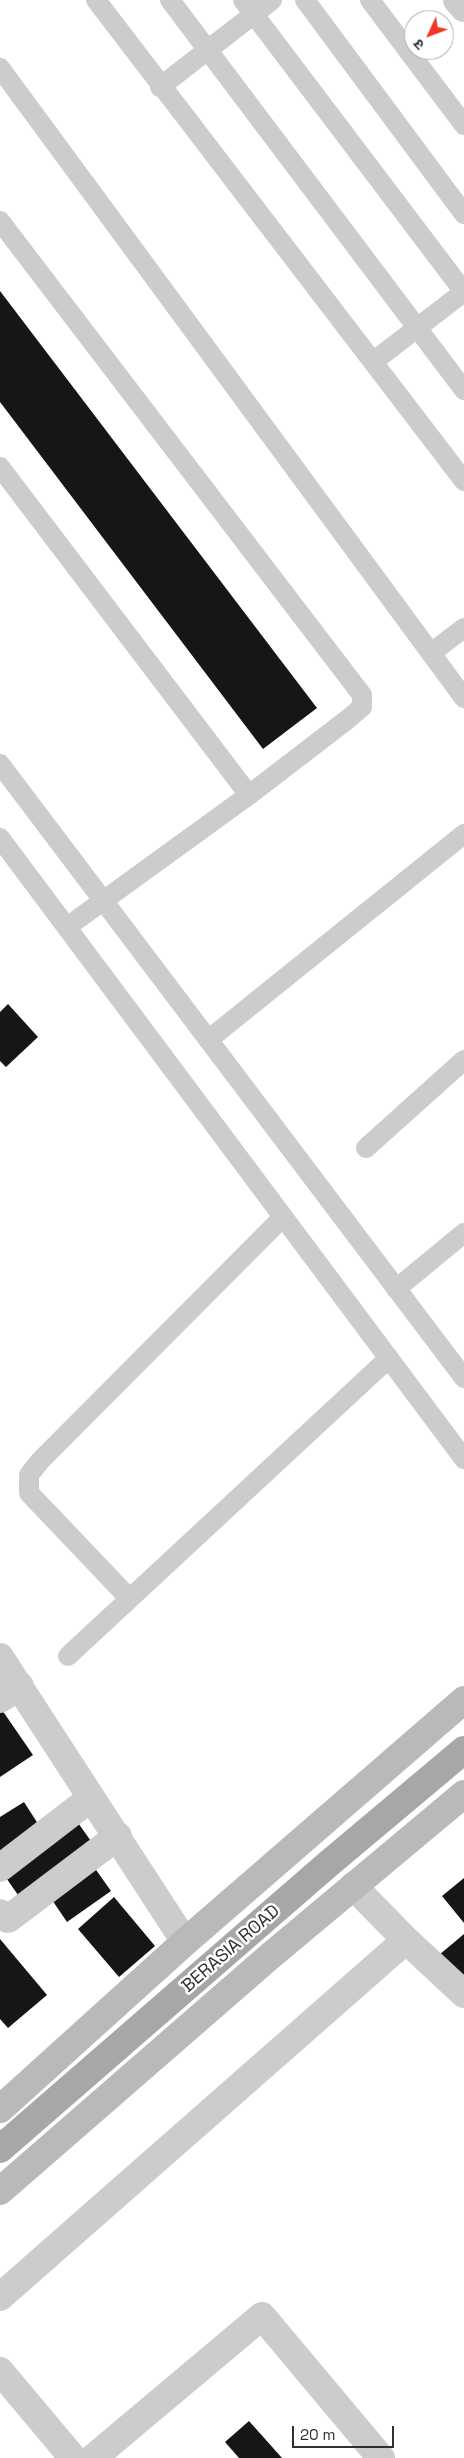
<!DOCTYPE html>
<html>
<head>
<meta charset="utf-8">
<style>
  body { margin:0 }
  #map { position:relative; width:464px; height:2458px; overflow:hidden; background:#fff; font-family:"Space Grotesk","Noto Sans Devanagari",sans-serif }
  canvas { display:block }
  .north { position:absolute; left:404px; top:10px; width:50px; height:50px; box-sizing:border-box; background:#fff; border:1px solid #acacac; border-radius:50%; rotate:227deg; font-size:14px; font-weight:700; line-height:20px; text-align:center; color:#2f2f2f }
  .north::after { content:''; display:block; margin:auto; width:18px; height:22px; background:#f13527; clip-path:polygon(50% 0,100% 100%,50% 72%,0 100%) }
  .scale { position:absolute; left:292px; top:2426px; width:102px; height:22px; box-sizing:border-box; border:2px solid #2f2f2f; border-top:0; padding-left:6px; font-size:15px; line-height:18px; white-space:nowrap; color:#2f2f2f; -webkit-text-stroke:4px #fff; paint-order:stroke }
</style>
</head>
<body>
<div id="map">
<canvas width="464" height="2458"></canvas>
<div class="north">उ</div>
<div class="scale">20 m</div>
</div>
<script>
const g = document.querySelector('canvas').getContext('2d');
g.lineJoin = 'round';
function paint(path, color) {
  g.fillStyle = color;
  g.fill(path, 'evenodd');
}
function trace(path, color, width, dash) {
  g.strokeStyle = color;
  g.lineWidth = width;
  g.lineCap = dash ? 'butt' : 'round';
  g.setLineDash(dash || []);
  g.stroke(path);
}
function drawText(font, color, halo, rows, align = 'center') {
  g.font = font + ' "Space Grotesk",sans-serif';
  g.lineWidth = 5;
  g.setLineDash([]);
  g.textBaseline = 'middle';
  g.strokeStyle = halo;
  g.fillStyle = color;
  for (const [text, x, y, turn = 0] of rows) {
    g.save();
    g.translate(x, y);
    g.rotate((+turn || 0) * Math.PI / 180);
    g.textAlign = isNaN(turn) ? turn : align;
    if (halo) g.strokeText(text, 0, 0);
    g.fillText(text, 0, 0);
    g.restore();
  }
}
paint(new Path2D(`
  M0 291 317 708 263 749 0 402Z
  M8 1004 38 1037 6 1067 0 1061V1012Z
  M0 1707 33 1755 0 1777Z
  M24 1802 42 1830 0 1858V1817Z
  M76 1820 93 1844 18 1895 2 1872Z
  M94 1867 111 1891 67 1922 50 1897Z
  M464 1878V1923L442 1896Z
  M114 1897 155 1946 119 1977 78 1929Z
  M464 1934V1984L439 1955Z
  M0 1939 47 1995 8 2028 0 2019Z
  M249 2421 282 2458H239L225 2442Z`), '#161616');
trace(new Path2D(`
  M96 0 464 481
  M170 0 464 390
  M243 0 464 292
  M305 0 464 214
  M370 0 464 125
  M0 68 464 698
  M160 87 272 0
  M0 221 362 695V707L348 719 249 795 67 927
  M374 361 464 292
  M0 467 249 795
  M431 653 464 628
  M0 764 464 1378
  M0 838 464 1459
  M208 1040 464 834
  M366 1148 464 1060
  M396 1289 464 1233
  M129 1598 29 1493V1475L40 1461 283 1217
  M68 1656 389 1358`), '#ccc', 20);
trace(new Path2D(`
  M457 0 464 8
  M0 1657 185 1942
  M0 1699 20 1686
  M0 1868 91 1798
  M353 1886 406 1940 464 1994
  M0 1913 8 1919 118 1836
  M0 2297 406 1940
  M0 2371 73 2458
  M93 2458 262 2316 381 2458`), '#ccc', 28);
trace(new Path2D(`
  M0 2109 185 1942 464 1700
  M0 2191 269 1957 464 1794`), '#b9b9b9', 28);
trace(new Path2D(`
  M0 2149 327 1865 464 1750`), '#a7a7a7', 28);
drawText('18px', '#2f2f2f', '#fff', [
  ["BERASIA ROAD",231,1949,-41]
]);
</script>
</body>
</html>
